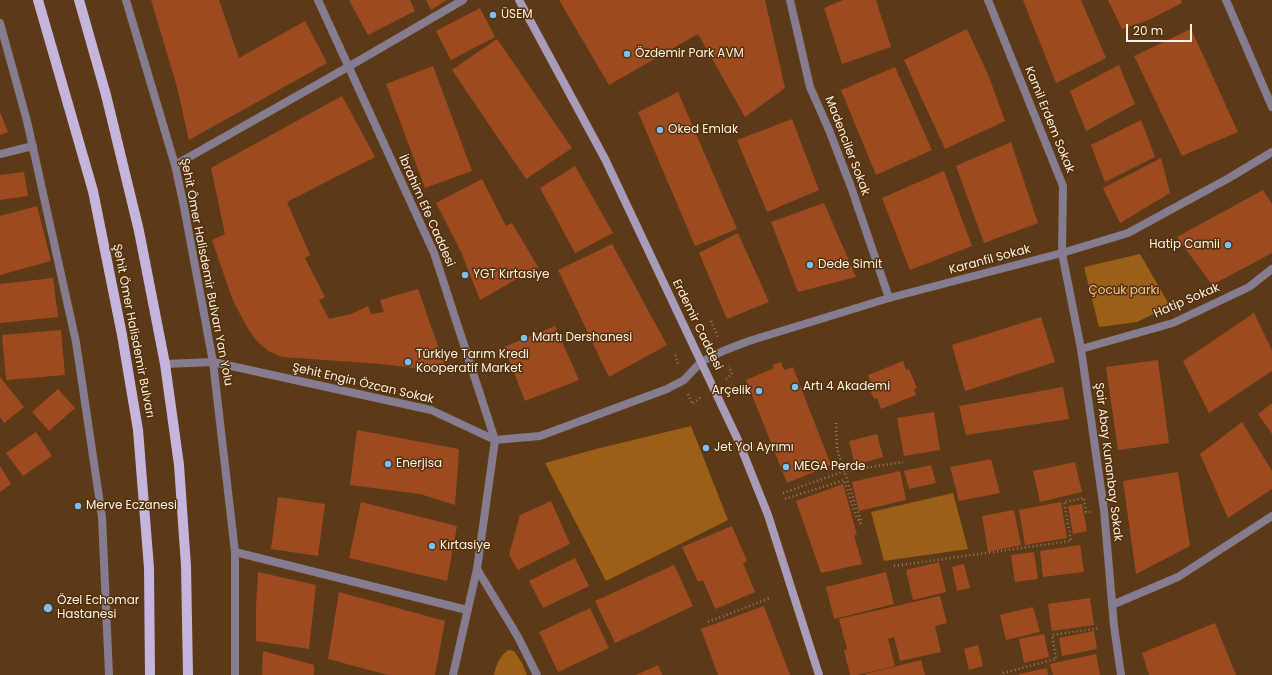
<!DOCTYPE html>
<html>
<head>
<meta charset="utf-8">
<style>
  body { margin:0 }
  #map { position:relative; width:1272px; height:675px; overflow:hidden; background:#5c3a17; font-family:Poppins,sans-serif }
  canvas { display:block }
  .scale { position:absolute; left:1126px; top:24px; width:66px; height:18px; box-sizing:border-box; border:2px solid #fef1e6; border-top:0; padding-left:5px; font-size:12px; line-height:14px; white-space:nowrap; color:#fef1e6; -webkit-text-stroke:3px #51300a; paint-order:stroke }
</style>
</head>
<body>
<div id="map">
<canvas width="1272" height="675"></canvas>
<div class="scale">20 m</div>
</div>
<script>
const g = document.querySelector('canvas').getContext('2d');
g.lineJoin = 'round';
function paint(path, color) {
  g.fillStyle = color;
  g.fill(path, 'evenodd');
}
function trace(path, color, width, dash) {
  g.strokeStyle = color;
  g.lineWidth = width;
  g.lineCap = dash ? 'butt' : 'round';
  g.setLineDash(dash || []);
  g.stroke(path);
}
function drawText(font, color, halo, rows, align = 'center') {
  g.font = font + ' Poppins,sans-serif';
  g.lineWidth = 3;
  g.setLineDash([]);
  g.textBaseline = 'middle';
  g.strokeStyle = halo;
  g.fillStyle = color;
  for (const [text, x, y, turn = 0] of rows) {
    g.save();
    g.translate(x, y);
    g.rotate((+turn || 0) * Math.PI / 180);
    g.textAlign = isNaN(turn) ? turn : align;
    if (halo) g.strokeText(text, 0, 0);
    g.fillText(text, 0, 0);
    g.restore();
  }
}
paint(new Path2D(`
  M1140 254 1170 306 1137 322 1099 327 1084 267Z
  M691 426 728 520 606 581 545 463 596 449Z
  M953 493 968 549 884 561 871 512Z
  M508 650 514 651 522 663 527 675H494C496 665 500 656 508 650Z`), '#9b5f17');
paint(new Path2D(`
  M151 0H219L239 58 305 21 327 63 189 140 177 87Z
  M349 0H410L415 11 368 35Z
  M426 0H447L431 10Z
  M559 0H765L785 88 745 117 698 34 609 85Z
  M843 0H876L891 47 842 64 824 8Z
  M1023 0H1081L1106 58 1056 83Z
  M1108 0H1181L1182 3 1149 20 1122 29Z
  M480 8 495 37 451 60 436 31Z
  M967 29 989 77 1005 121 945 149 904 60Z
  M1191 29 1238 132 1182 156 1134 56Z
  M497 39 572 148 526 179 452 70Z
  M1119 65 1135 104 1086 131 1070 91Z
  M433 66 472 171 425 188 386 84Z
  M895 67 932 150 876 175 841 90Z
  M678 92 737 229 695 246 638 112Z
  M342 96 375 157 287 202 310 255 305 258 325 297 319 300 329 319 351 314 368 306 371 314 384 312 380 300 418 289 444 363 439 371 381 364 282 357 268 351 256 340 248 329 233 301 212 240 225 234 211 168Z
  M0 112 8 132 0 135Z
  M792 119 819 190 767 212 737 140Z
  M1141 120 1155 157 1105 182 1091 145Z
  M1011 142 1038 223 984 243 956 166Z
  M1161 158 1170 193 1120 223 1103 188Z
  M575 166 613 233 575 253 540 188Z
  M944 171 972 246 910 270 882 198Z
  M24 172 28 196 0 200V175Z
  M482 179 506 226 512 223 538 267 480 300 461 252 436 203Z
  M1263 190 1272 204V253L1212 285 1177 237Z
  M824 203 856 277 798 292 771 222Z
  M37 206 51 261 0 275V216Z
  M738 233 769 302 727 319 699 253Z
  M612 244 667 345 609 377 558 270Z
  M53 278 58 317 0 323V284Z
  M1254 313 1272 350V371L1209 413 1183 361Z
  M1041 317 1055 362 965 391 952 345Z
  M555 326 579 380 525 401 504 347Z
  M61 330 65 375 6 380 2 335Z
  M1158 360 1169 443 1118 450 1106 367Z
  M903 361 906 370 909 369 917 388 914 389 916 395 881 409 877 398 874 399 868 386 872 385 868 375Z
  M781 362 784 370 793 367 831 465 787 483 746 380 774 368 773 365Z
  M0 377 24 407 4 423 0 417Z
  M1063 387 1069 419 966 435 959 406Z
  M58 389 75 408 49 431 32 412Z
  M1272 403V434L1258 414Z
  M934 412 940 450 904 456 897 418Z
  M1242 422 1272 471V489L1228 518 1200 454Z
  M357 430 459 449 455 505 420 494 350 485Z
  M36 432 52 456 23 476 6 453Z
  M877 434 883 457 855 465 849 441Z
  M991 459 1000 493 959 501 950 467Z
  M1075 462 1082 492 1040 502 1033 471Z
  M931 465 936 483 909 489 904 471Z
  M0 466 11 484 0 492Z
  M900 471 906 500 859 511 852 482Z
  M1178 472 1190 546 1136 574 1123 481Z
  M843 484 857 535H854L862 564 821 573 796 501Z
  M278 497 325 504 318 556 271 549Z
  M551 501 570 544 518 570 509 555 520 515Z
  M361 502 457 526 447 581 349 558Z
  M1061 502 1067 538 1025 545 1019 510Z
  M1082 504 1087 531 1073 534 1068 506Z
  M1014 510 1021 545 988 552 982 516Z
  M732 526 747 561 743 563 755 592 715 609 703 580 698 582 682 547Z
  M1080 545 1084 572 1043 577 1040 551Z
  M1034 552 1038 579 1015 582 1011 555Z
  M575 558 589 586 543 608 529 581Z
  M939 562 946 592 913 600 906 570Z
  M964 564 970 588 957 591 952 567Z
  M674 565 693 606 615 643 595 601Z
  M258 572 316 585 309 649 256 641V607Z
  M886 572 894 604 834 619 826 587Z
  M339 592 445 621 435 675H388L328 659Z
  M940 596 947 623 935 626 941 652 900 661 894 637 888 639 895 666 857 675H850L844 650 847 649 839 619Z
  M1090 598 1094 625 1052 631 1048 604Z
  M764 606 790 675H718L701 629Z
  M1033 607 1040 632 1006 640 1000 615Z
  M590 608 609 648 558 672 539 632Z
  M1215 623 1236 675H1149L1142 653Z
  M1094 631 1097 649 1062 656 1059 638Z
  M1044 634 1049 657 1024 663 1019 639Z
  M978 645 983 666 969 670 964 649Z
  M263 651 314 665V675H262Z
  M1096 654 1100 675H1053L1050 664Z
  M921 660 925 675H866L865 674Z
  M658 665 662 675H636Z
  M1047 668 1048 675H1019V674Z`), '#9d4a21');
trace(new Path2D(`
  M711 321 718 337
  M675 355 678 364
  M726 379 732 374 729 366
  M688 394 692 404 701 397
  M836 423 837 449 861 521
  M783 493 845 471 903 462
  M785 499 844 480 856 516 862 526
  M894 566 1071 541 1064 502 1084 498 1086 512H1090
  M708 622 770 598
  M1003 673 1056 659 1052 635 1100 628`), '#947a5f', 2.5, [1, 3]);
trace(new Path2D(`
  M790 0 810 87 829 130 851 187 889 298
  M988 0 1063 186 1062 253 1081 349 1104 510 1114 626 1121 675
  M0 154 33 146
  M175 165 348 67 463 0
  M1081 349 1173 323 1249 287 1272 269
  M235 552 467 610
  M477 569 518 637 537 675
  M1112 605 1178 577 1272 516`), '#857c90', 8);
trace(new Path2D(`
  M126 0 175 165 184 207 213 362 235 552V675
  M318 0 434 253 495 440 477 569 453 675
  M1226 0 1272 107
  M0 23 27 121 76 342 102 517 109 675
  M165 364 213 362 431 410 495 440 540 436 667 389 684 380 701 362 723 351 749 341 889 298 1062 253 1128 233 1229 178 1272 152`), '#857c90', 8);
trace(new Path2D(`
  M519 0 605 159 738 440 768 515 819 675`), '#a99cbb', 8);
trace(new Path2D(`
  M38 0 93 191 122 335 138 430 149 568 150 675
  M79 0 106 95 139 231 165 364 179 465 186 566 188 675`), '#c5b4dc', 10);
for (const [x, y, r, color] of [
  [493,15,4,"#79bff8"],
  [627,54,4,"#79bff8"],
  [660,130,4,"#79bff8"],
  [1228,245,4,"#79bff8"],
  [810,265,4,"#79bff8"],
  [465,275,4,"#79bff8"],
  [524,338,4,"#79bff8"],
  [408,362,4,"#79bff8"],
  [795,387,4,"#79bff8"],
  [759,391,4,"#79bff8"],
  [706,448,4,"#79bff8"],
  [388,464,4,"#79bff8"],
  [786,467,4,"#79bff8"],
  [78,506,4,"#79bff8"],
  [432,546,4,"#79bff8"],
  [48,608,5,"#79bff8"]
]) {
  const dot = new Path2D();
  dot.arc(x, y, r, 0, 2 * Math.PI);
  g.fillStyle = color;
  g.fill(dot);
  trace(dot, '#51300a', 1.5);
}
drawText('12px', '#fef1e6', '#51300a', [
  ["ÜSEM",501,15],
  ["Özdemir Park AVM",635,54],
  ["Oked Emlak",668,130],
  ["Hatip Camii",1220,245,"right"],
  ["Dede Simit",818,265],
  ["YGT Kırtasiye",473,275],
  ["Martı Dershanesi",532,338],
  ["Türkiye Tarım Kredi",416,355],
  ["Kooperatif Market",416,369],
  ["Artı 4 Akademi",803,387],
  ["Arçelik",751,391,"right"],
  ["Jet Yol Ayrımı",714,448],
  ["Enerjisa",396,464],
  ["MEGA Perde",794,467],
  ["Merve Eczanesi",86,506],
  ["Kırtasiye",440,546],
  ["Özel Echomar",57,601],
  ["Hastanesi",57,615]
], 'left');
drawText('12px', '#fef1e6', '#51300a', [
  ["Kamil Erdem Sokak",1049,120,68],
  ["Madenciler Sokak",847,146,69],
  ["İbrahim Efe Caddesi",426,211,66],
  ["Karanfil Sokak",990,260,-15],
  ["Şehit Ömer Halisdemir Bulvarı Yan Yolu",206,272,79],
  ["Hatip Sokak",1187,301,-23],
  ["Erdemir Caddesi",697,325,64],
  ["Şehit Ömer Halisdemir Bulvarı",133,331,79],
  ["Şehit Engin Özcan Sokak",363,384,13],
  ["Şair Abay Kunanbay Sokak",1108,462,83]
]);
drawText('12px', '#f4c89f', '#51300a', [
  ["Çocuk parkı",1124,291]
]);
</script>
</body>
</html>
